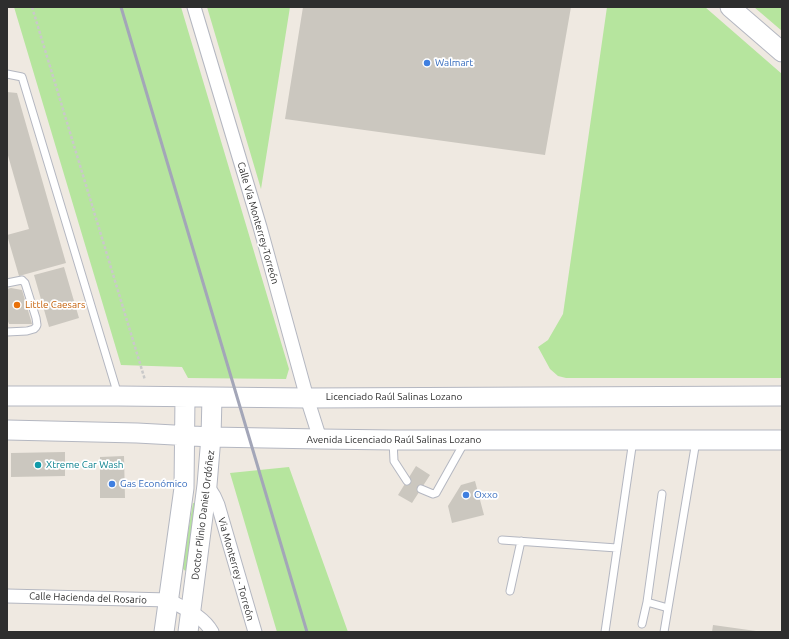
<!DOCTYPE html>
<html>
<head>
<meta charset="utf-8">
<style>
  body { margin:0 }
  #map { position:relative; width:789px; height:639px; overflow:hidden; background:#efe9e1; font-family:Ubuntu,sans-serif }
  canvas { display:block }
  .frame { position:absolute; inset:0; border:8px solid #2e2e2e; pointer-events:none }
</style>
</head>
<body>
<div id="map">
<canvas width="789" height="639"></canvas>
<div class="frame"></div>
</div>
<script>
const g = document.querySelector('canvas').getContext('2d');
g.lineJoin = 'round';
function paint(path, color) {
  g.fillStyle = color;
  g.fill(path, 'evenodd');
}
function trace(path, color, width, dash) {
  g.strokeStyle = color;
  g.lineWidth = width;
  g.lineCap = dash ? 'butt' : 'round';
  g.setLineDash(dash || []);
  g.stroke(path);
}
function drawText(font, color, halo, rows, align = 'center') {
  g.font = font + ' Ubuntu,sans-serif';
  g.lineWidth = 3.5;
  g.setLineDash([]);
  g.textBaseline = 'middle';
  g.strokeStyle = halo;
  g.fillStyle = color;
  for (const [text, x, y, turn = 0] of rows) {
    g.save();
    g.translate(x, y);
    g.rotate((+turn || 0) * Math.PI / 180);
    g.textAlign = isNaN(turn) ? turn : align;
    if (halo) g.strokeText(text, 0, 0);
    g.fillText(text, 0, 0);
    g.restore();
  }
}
paint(new Path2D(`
  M14 7H181L289 369 286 379 188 378 182 367 121 365Z
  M207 7H290L261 189Z
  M607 7H705L782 74V378H566L558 376 550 369 538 347 548 340 563 314Z
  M754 7H782V31Z
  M289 467 348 632H277L230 473Z
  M193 503 198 504 188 570 186 571 184 570 182 567Z`), '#b6e59e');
paint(new Path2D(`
  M303 7H571L545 155 285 119Z
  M7 92 17 93 66 263 19 276 7 235 29 229 7 152Z
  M64 267 79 318 49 327 34 275Z
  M11 288 22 290 32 324H9L7 319V289Z
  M65 452V476L11 477V453Z
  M124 456 125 498H100V457Z
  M416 466 430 475 412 503 398 495Z
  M475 481 484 515 452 523 448 506 461 485Z
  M713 625 756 631V632H712Z`), '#cbc7bf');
const lane = new Path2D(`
  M7 74 22 77 118 395
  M7 283 22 280 25 283 36 318 37 325 36 327 34 329 27 331 7 332
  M393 441 394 461 407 481
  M421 489 433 494 436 493 464 443
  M502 540 617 548
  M510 591 521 541
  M647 602 668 608
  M642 624 647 602 662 494
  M605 632 633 440
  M664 632 696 441`);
const street = new Path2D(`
  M194 7 260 227 307 398 320 439
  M207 485 214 496 218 505 255 632
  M7 596 169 600C185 609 203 616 212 632`);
const secondary = new Path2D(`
  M730 7 782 52
  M7 396H118L307 398 782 396
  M7 430 137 433 211 437 320 439 393 440H782
  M164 632 184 488 185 397
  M188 632 207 485 211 437 212 397`);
trace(lane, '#b4b7c1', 9);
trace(street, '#b4b7c1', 15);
trace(secondary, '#b4b7c1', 21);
trace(new Path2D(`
  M32 7 145 380`), '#c9c9c9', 2.5, [3, 2]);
trace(lane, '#fff', 7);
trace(street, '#fff', 13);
trace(secondary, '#fff', 19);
trace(new Path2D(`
  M121 7 307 632`), '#a3a6b8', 3);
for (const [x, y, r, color] of [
  [427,63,4,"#3f7fe0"],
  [17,305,4,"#e8710a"],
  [38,465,4,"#0f9aa8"],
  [112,484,4,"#3f7fe0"],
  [466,495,4,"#3f7fe0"]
]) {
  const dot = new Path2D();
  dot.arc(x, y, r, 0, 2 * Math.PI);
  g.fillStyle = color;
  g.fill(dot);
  trace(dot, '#fff', 1.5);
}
drawText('10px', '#366cbe', '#fff', [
  ["Walmart",435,63],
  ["Gas Económico",120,484],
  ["Oxxo",474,495]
], 'left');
drawText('10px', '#2e2e2e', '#fff', [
  ["Calle Vía Monterrey-Torreón",258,223,74],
  ["Licenciado Raúl Salinas Lozano",394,397],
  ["Avenida Licenciado Raúl Salinas Lozano",394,440],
  ["Doctor Plinio Daniel Ordóñez",203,515,-83],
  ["Via Monterrey - Torreón",236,569,74],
  ["Calle Hacienda del Rosario",88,598,2]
]);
drawText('10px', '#c56008', '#fff', [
  ["Little Caesars",25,305]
], 'left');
drawText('10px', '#0d838f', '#fff', [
  ["Xtreme Car Wash",46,465]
], 'left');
</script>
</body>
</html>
